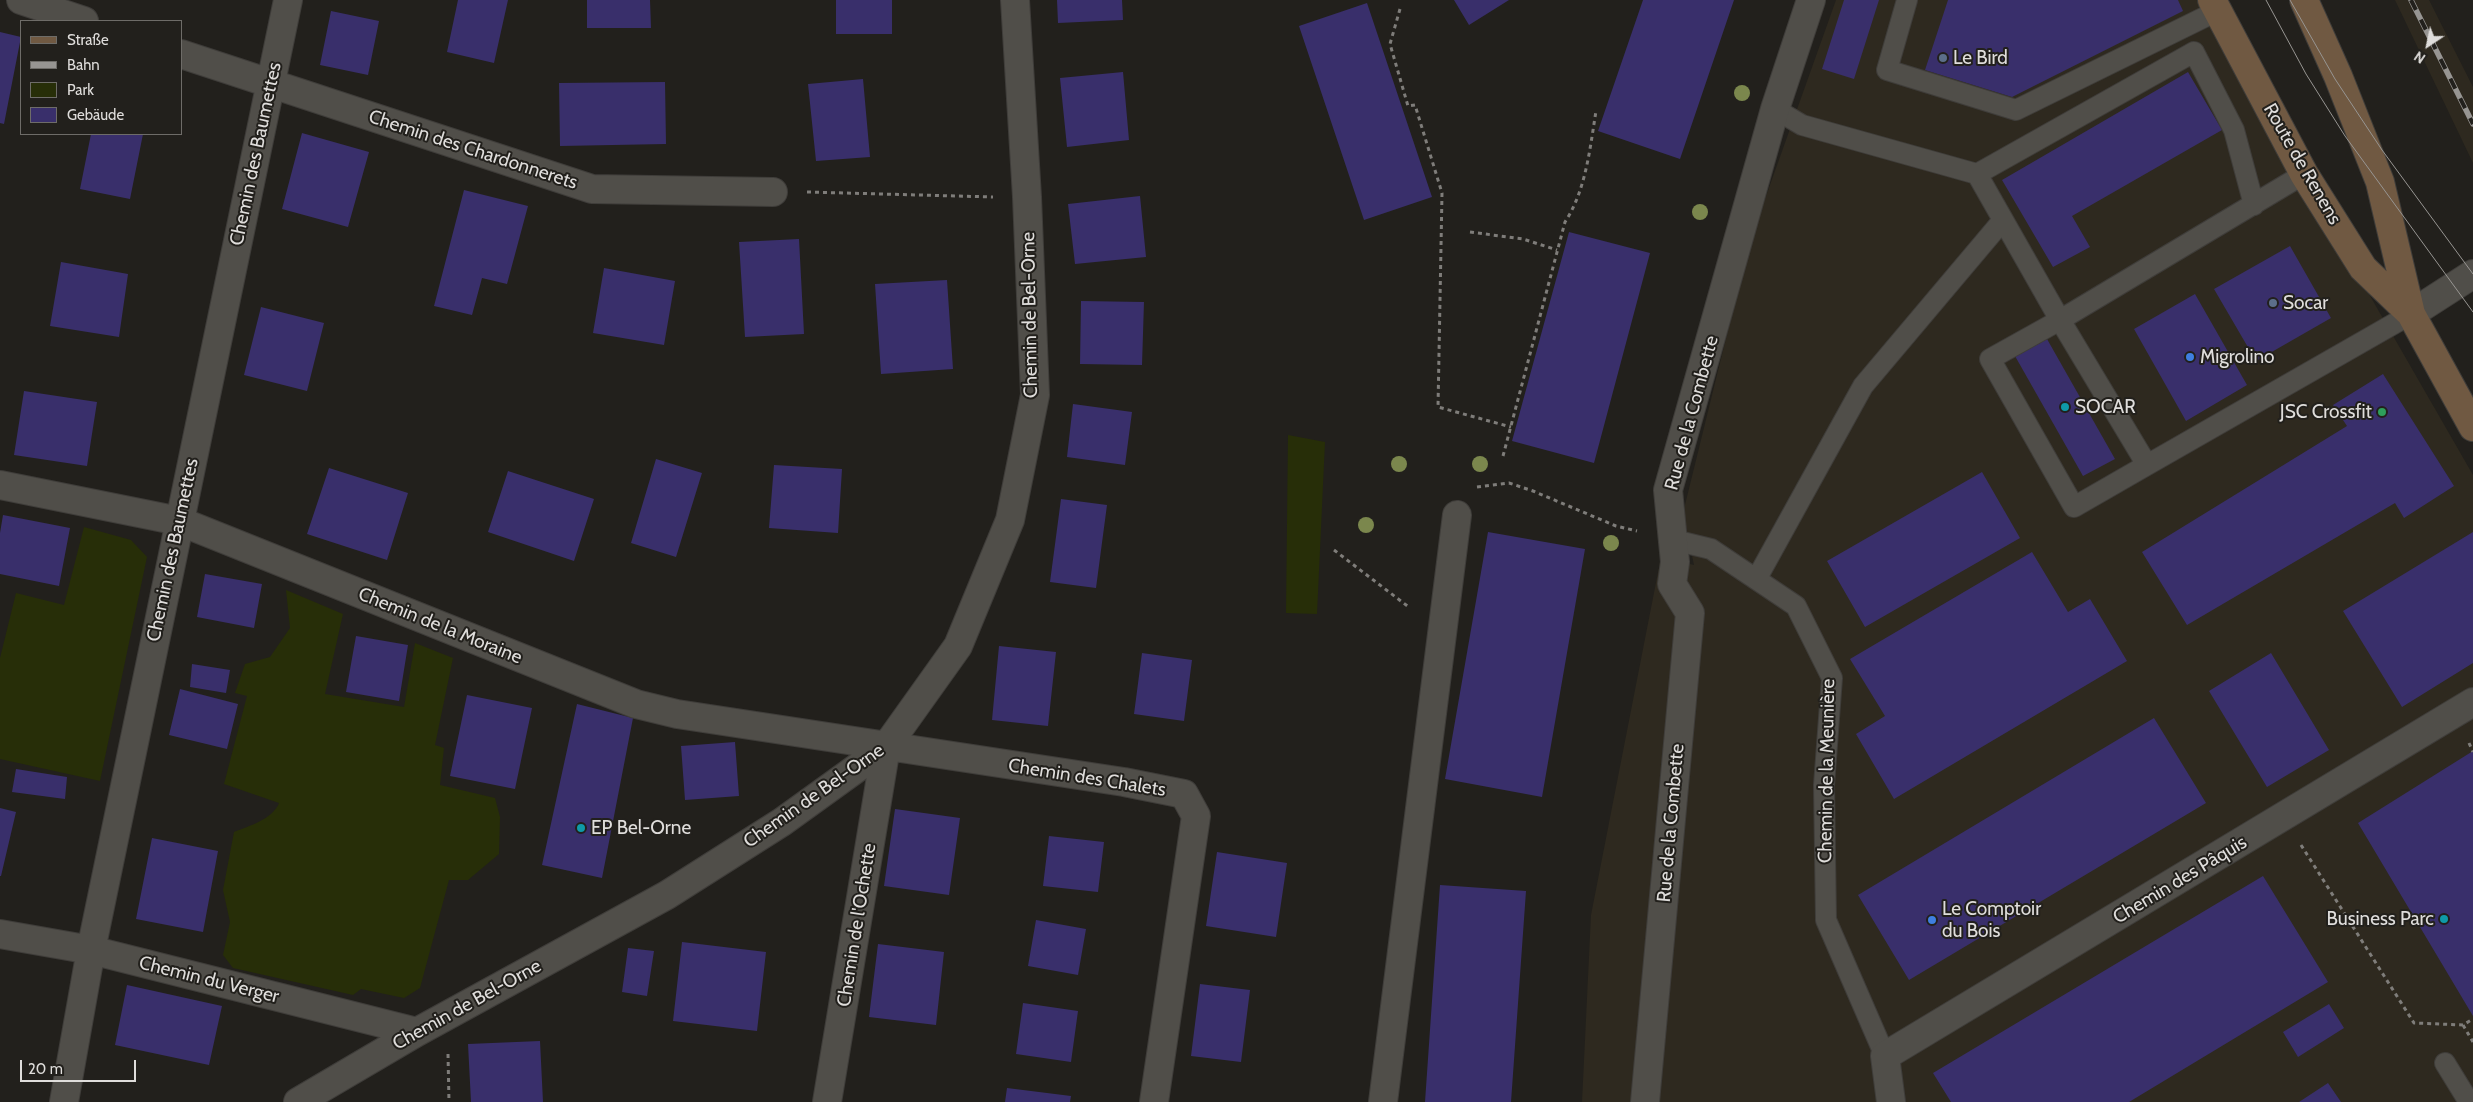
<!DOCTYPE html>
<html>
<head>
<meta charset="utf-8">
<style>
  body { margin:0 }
  #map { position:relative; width:2473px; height:1102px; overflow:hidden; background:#22201c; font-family:Cabin,sans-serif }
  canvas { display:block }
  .legend { position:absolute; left:20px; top:20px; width:162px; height:115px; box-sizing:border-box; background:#22201c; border:1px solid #6e6c68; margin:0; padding:6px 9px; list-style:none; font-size:15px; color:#dfdddb }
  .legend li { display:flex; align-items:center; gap:10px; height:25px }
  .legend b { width:25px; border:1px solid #6e6c68 }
  .north { position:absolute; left:2403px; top:20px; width:50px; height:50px; -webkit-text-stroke:4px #22201c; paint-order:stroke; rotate:214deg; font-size:14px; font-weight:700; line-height:20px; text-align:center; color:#dfdddb }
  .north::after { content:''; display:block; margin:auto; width:18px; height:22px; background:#dfdddb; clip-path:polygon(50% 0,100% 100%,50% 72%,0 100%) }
  .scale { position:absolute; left:20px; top:1060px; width:116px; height:22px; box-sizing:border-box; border:2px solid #dfdddb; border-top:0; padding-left:6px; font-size:15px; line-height:18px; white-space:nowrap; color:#dfdddb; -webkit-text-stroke:4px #22201c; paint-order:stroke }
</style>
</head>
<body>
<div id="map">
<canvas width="2473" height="1102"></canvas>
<ul class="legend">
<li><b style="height:6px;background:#705942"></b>Straße</li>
<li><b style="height:6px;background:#979592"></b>Bahn</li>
<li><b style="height:14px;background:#272e08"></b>Park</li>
<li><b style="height:14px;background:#392f6b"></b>Gebäude</li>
</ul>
<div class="north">N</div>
<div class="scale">20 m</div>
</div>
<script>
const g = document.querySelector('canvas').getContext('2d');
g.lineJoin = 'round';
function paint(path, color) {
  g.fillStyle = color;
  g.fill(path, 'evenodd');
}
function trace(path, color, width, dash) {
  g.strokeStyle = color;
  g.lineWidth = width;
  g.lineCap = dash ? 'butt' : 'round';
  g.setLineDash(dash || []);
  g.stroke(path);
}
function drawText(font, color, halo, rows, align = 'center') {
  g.font = font + ' Cabin,sans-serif';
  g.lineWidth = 4;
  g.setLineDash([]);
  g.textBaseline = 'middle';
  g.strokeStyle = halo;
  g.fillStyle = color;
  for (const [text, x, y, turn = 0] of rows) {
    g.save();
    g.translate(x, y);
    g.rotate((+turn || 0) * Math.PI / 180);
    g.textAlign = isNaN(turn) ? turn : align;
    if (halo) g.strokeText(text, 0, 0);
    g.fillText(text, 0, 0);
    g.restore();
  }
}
paint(new Path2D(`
  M1836 0H2200L2473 475V1102H1582L1591 915 1661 557 1694 565 1683 513 1750 241Z
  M2395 0H2429L2473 87V163Z`), '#2e291f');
paint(new Path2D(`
  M1288 435 1325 442 1317 614 1286 613Z
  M84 527 131 540 147 557 100 781 0 759V658L16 593 64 605Z
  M286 590 343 614 325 694 404 707 415 643 453 658 435 745 444 748 440 785 495 798 500 817 499 854 468 880H449L420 988 404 998 361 989 353 995 233 968 223 955 230 922 223 890 234 832C249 826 273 819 279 803L224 784 247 696 235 693 245 664 270 657 290 628Z`), '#272e08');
paint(new Path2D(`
  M458 0H508L494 63 447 52Z
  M587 0H650L651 28H587Z
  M836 0H892V34H836Z
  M1057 0H1122L1123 20 1058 23Z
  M1454 0H1509L1469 25Z
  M1643 0H1734L1680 159 1598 131Z
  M1844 0H1879L1854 79 1822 69Z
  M1948 0H2178L2183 11 2012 97 1925 70Z
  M1367 3 1432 197 1364 220 1299 26Z
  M331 11 379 21 368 75 320 65Z
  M0 32 21 37 4 124 0 123Z
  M1123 72 1129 140 1067 147 1060 78Z
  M2188 72 2222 130 2072 216 2090 247 2053 267 2002 180Z
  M863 79 870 157 816 161 808 84Z
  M665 82 666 144 560 146 559 83Z
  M302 133 369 152 348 227 282 209Z
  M91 134H143L130 199 80 189Z
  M464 190 528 206 507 284 482 278 472 315 434 306Z
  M1140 196 1146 257 1075 264 1068 204Z
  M1569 232 1650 253 1594 463 1512 441Z
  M799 239 804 334 745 337 739 242Z
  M2290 246 2331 318 2256 361 2214 289Z
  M61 262 128 274 119 337 50 326Z
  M604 268 675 281 664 345 593 333Z
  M947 280 953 369 881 374 875 284Z
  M2195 294 2247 385 2186 421 2134 329Z
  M1081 301 1144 302 1142 365 1080 364Z
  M261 307 324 323 307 391 244 375Z
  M2047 339 2115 459 2083 476 2015 356Z
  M2383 374 2454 486 2404 518 2395 503 2187 625 2142 552 2347 426 2333 405Z
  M24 391 97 402 87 466 14 455Z
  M1073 404 1132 412 1125 465 1067 457Z
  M656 459 702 473 676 557 631 543Z
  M774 465 842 469 838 533 769 528Z
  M329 468 408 493 387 560 307 534Z
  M508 471 594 499 574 561 488 532Z
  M1982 472 2020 538 1865 627 1827 561Z
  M1061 499 1107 505 1096 588 1050 582Z
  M3 515 70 528 59 586 0 574V533Z
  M1488 532 1585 549 1542 797 1445 779Z
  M2473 532V663L2402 707 2343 611Z
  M2032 552 2068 612 2090 599 2127 661 1894 799 1856 734 1885 716 1850 659Z
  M205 574 262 584 254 628 197 617Z
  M356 636 408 645 399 701 346 692Z
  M999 646 1056 652 1048 726 992 720Z
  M1142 653 1192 660 1184 721 1134 714Z
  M2271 653 2329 750 2267 787 2209 691Z
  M192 664 230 670 226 693 190 687Z
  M180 689 238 704 227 749 169 735Z
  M467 695 532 708 515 789 450 776Z
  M577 704 633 718 602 878 542 865Z
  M2154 718 2206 803 1909 980 1858 895Z
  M735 742 739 796 685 800 681 746Z
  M2473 751V1016L2358 823Z
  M16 769 67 777 65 799 12 792Z
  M0 808 16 812 1 876H0Z
  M895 809 960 818 949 895 884 886Z
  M1049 836 1104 842 1098 892 1043 886Z
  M152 838 218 851 203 932 136 919Z
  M1217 852 1287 863 1276 937 1206 926Z
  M2263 876 2328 982 2129 1102H1951L1933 1073Z
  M1440 885 1526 891 1511 1102H1425Z
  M1036 920 1086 929 1078 975 1028 966Z
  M682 942 766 952 757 1031 673 1021Z
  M878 944 944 952 936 1025 869 1017Z
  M628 948 654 951 647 996 622 992Z
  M1200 984 1250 990 1241 1062 1191 1056Z
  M127 985 222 1006 209 1065 115 1045Z
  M1023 1003 1078 1011 1071 1062 1016 1054Z
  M2329 1004 2344 1028 2298 1057 2283 1032Z
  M540 1041 543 1102H471L468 1044Z
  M2328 1083 2341 1102H2299Z
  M1007 1088 1071 1096 1070 1102H1005Z`), '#392f6b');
const service = new Path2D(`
  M1907 0 1887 70 2016 110 2217 11
  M1775 109 1802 125 1977 174 2194 52 2234 130 2254 205
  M1977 174 2060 320 1990 359 2074 507 2147 465
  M2304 174 2060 320 2147 465 2411 314
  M1674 540 1711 549 1796 606 1832 678 1824 785 1826 920 1885 1056
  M1757 578 1863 386 2003 220
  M2445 1063 2469 1102`);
const minor = new Path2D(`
  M21 0 84 21
  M181 54 592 189 773 192
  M2411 314 2473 274
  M0 485 179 521 636 704 677 714 1124 782 1184 794 1196 816 1154 1102
  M0 934 91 950 417 1032
  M64 1102 91 950 288 0
  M298 1102 417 1032 667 895 782 822 886 747 958 646 1010 520 1035 395 1027 197 1015 0
  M827 1102 886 747
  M1383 1102 1457 515
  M1645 1102 1690 613 1672 584 1675 562 1668 490 1775 109 1811 0
  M1891 1102 1885 1056 2473 702`);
const secondary = new Path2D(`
  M2212 0 2304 174 2363 268 2411 314
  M2304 0 2338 76 2380 182 2411 314 2473 427`);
trace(service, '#3f3d3a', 22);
trace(minor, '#3f3d3a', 30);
trace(secondary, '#3f3d3a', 30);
trace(new Path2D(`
  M1400 9 1390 44 1408 106 1415 105 1442 193 1438 407 1511 427
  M807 192 993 197
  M1470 232 1523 239 1557 250
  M1503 456 1565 222C1586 190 1590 148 1596 111
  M1477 487 1509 483 1533 491 1616 526 1637 531
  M1334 550 1410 608
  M2469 743 2473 752
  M2301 845 2414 1023 2463 1025 2473 1019
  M2463 1025 2473 1042
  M448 1054 449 1102`), '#7f7d7a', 3, [4, 4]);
trace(service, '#504e49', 20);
trace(minor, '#504e49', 28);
trace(secondary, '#705942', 28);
trace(new Path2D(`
  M2266 0 2306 74 2345 136 2473 312
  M2290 0 2335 79 2382 150 2473 274`), '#979592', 1);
const rail = new Path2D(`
  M2411 0 2473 124`);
trace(rail, '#979592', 5.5);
trace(rail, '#22201c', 4, [11]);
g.fillStyle = '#7b874d';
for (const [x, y] of [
  [1742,93],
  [1700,212],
  [1399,464],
  [1480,464],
  [1366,525],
  [1611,543]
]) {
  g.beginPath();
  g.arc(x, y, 8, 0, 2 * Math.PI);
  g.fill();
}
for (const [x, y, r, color] of [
  [1943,58,5,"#5c6f8a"],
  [2273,303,5,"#5c6f8a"],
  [2190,357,5,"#3f7fe0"],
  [2065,407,5,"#0f9aa8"],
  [2382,412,5,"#2e9e5b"],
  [581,828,5,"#0f9aa8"],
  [2444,919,5,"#0f9aa8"],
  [1932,920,5,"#3f7fe0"]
]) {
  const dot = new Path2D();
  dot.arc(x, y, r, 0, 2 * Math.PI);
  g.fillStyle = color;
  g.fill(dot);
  trace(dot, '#22201c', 2);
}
drawText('19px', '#dfdddb', '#22201c', [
  ["Le Bird",1953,58],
  ["Socar",2283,303],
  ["Migrolino",2200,357],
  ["SOCAR",2075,407],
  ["JSC Crossfit",2372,412,"right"],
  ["EP Bel-Orne",591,828],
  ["Le Comptoir",1942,909],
  ["du Bois",1942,931],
  ["Business Parc",2434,919,"right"]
], 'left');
drawText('19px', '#dfdddb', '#22201c', [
  ["Chemin des Chardonnerets",473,150,18],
  ["Chemin des Baumettes",256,154,-78],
  ["Route de Renens",2302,164,60],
  ["Chemin de Bel-Orne",1030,315,-91],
  ["Rue de la Combette",1692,413,-75],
  ["Chemin des Baumettes",173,550,-78],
  ["Chemin de la Moraine",440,626,22],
  ["Chemin de la Meunière",1827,771,-89],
  ["Chemin des Chalets",1087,778,9],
  ["Chemin de Bel-Orne",814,796,-35],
  ["Rue de la Combette",1671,823,-85],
  ["Chemin des Pâquis",2180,880,-31],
  ["Chemin de l'Ochette",857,925,-81],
  ["Chemin du Verger",209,980,14],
  ["Chemin de Bel-Orne",467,1005,-29]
]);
</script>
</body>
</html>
